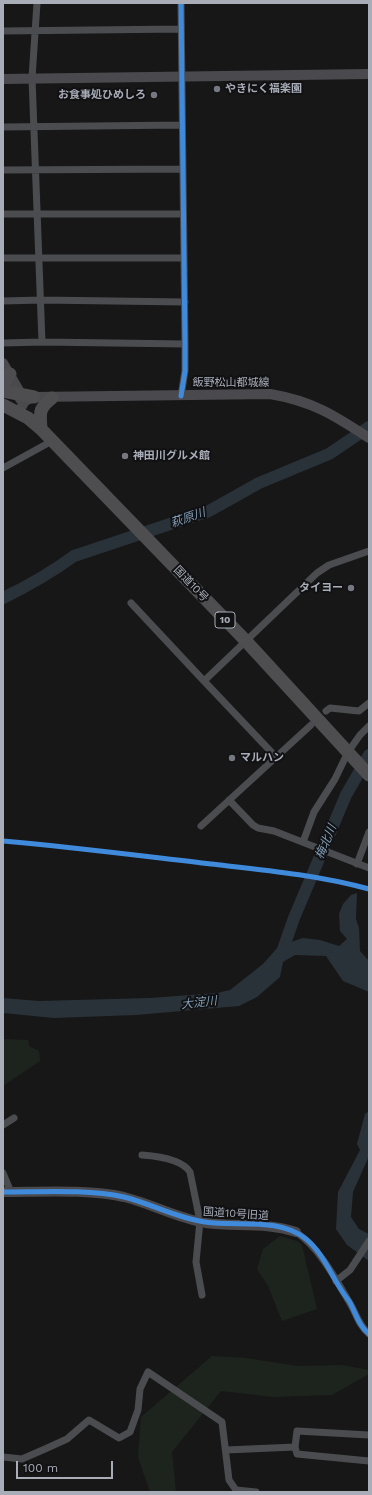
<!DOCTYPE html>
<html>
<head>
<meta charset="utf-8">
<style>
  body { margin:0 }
  #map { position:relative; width:372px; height:1495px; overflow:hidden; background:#171717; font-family:"Work Sans",sans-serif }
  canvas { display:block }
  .frame { position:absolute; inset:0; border:4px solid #a8adb8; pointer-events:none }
  .scale { position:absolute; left:16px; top:1461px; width:97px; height:18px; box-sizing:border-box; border:2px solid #a8adb8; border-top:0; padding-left:5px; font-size:12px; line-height:14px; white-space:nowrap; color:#a8adb8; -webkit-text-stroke:3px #111113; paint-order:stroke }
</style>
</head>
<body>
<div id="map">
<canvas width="372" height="1495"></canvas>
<div class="frame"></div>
<div class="scale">100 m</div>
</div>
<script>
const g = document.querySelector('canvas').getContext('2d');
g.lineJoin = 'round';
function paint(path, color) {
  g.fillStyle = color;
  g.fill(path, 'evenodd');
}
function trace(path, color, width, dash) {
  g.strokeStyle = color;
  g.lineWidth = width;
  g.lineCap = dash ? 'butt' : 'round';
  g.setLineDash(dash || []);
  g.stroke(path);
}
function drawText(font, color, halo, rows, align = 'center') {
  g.font = font + ' "Work Sans","Noto Sans JP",sans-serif';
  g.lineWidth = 4;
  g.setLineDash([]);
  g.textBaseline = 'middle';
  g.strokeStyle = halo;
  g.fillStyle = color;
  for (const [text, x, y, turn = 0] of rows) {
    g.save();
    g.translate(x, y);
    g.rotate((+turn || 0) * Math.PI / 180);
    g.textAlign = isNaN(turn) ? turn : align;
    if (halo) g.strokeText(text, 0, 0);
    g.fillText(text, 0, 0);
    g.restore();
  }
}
paint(new Path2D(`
  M3 1039 28 1040 29 1046 39 1051 40 1061 3 1086Z
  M280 1236 297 1241 302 1245 317 1309 282 1321 268 1286 257 1269 263 1249Z
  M212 1356 246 1358 297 1366 342 1365 369 1370V1374L332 1395 273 1397 221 1391 172 1452 176 1492H150L138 1457 141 1417Z`), '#1d241e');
paint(new Path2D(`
  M357 893 356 919 359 928 360 951 369 961V992L343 981 326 956 295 955 283 962 280 977 257 997 239 1006 136 1015 54 1018 3 1013V998L39 1001 150 998 217 993 230 990 263 964 279 946 303 938 320 940 339 946 347 939 340 931 339 914 343 904 351 895Z
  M369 1111V1156L353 1192 351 1217 359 1229 369 1234V1261L347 1245 336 1229 338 1192 360 1150 357 1144 365 1114Z`), '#2a3239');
trace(new Path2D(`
  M3 598C28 586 52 572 74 556L209 511 259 483 329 454 369 427
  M281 955 294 918 346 795 369 755`), '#2a3239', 12);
trace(new Path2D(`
  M37 3 32 78 42 342
  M3 31 181 29
  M3 127 182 125
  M3 170 183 169
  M3 214H183
  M3 258H184
  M3 301 41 300 185 302
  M3 343 42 342 185 344
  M181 396 185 371V344L181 3
  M3 468 52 441
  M131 603 204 681 317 573 329 565 369 551
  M204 681 276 757
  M326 711 330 708 359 711 369 703
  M229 800 253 825 258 828 274 831 369 868
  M201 826 311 725
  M303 842 314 812 335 779 348 752 360 735 369 726
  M357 864 369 832
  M3 1125 14 1118
  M142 1155C155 1156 182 1159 190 1172L200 1221 196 1262 202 1295
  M3 1173 11 1192
  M296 1232C319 1248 334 1276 348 1300 356 1312 358 1325 369 1334
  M336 1281 350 1270 369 1241
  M295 1447 297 1431 369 1435
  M226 1450 295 1447 297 1454 369 1461
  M3 1457 22 1459 45 1449 67 1439 89 1420 119 1438 130 1432 138 1410 140 1389 148 1372 222 1422 229 1480 236 1490 256 1492`), '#4b4c50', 7);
trace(new Path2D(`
  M3 79 369 74
  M3 363 21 394 20 399
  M18 413 25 401 34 397 270 394C312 401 334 415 369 438
  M3 1192C40 1192 88 1189 124 1197 152 1204 177 1218 206 1223 237 1227 265 1222 296 1232`), '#4a4a4e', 10);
trace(new Path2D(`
  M3 385 10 374
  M3 391 34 397
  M3 405 28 418 41 429 245 640 369 775
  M41 429C40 413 38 409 52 398`), '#4e4e51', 13);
trace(new Path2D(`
  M181 396 185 371V344L181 3
  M3 841C72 847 142 856 211 864 264 870 318 875 369 889
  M3 1192C41 1192 88 1189 124 1197 152 1204 177 1218 205 1222 237 1227 279 1217 306 1239 321 1251 330 1272 340 1288 343 1293 346 1297 349 1301 356 1313 358 1325 369 1334`), '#408adc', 5);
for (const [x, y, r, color] of [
  [217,89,4,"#757880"],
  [154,95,4,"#757880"],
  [125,456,4,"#757880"],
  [351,588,4,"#757880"],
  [232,758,4,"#757880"]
]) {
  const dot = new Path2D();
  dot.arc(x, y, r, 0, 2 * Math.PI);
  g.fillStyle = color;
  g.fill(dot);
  trace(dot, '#111113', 1.5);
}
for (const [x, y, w] of [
  [225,620,20]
]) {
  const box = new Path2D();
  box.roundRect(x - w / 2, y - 8, w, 16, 3);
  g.fillStyle = '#111113';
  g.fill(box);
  trace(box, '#a8adb8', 1);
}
drawText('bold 10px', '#a8adb8', null, [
  ["10",225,620]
]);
drawText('bold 11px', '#a8adb8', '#111113', [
  ["やきにく福楽園",225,89],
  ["お食事処ひめしろ",146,95,"right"],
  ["神田川グルメ館",133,456],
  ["タイヨー",343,588,"right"],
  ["マルハン",240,758]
], 'left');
drawText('11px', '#a8adb8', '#111113', [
  ["飯野松山都城線",231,383],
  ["国道10号",191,584,46],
  ["国道10号旧道",236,1214,4]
]);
drawText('italic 12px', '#7f9bb3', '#111113', [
  ["萩原川",188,518,-19],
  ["梅北川",326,842,-67],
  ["大淀川",199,1003,-6]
]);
</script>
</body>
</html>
